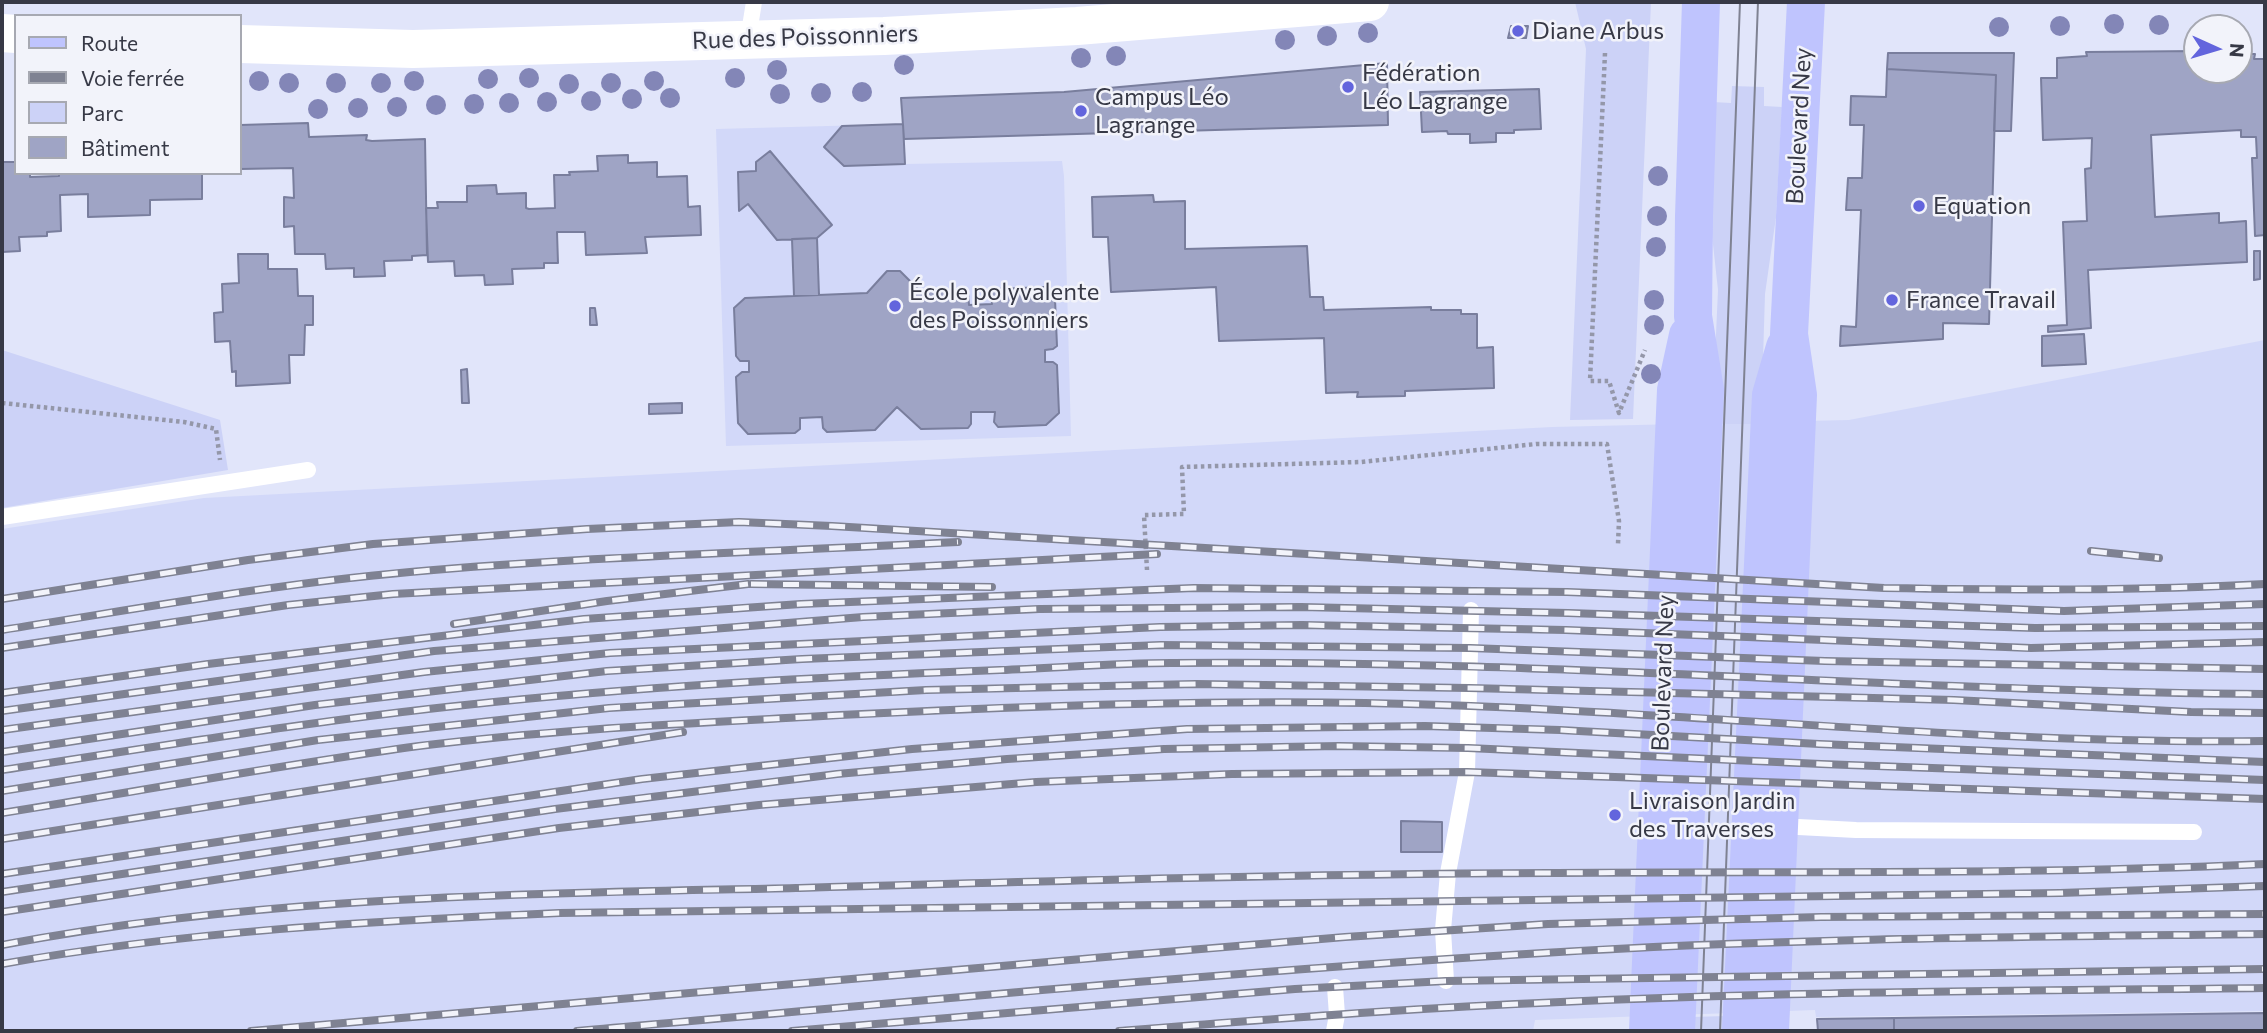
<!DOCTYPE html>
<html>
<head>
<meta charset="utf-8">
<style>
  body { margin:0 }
  #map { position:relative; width:2267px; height:1033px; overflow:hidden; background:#e1e5fa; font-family:Commissioner,sans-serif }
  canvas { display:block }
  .frame { position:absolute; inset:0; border:4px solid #373946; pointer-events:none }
  .legend { position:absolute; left:14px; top:14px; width:228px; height:161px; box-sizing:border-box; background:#f2f3fa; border:2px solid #a7a9b2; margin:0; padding:9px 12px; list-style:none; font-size:21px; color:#373946 }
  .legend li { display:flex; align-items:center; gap:14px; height:35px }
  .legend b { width:35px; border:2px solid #a7a9b2 }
  .north { position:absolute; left:2183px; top:14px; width:70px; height:70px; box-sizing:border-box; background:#f2f3fa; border:2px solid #a7a9b2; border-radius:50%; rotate:94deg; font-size:19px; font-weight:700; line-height:28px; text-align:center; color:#373946 }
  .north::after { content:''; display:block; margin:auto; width:24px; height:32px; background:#6365dd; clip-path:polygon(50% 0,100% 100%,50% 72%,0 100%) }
</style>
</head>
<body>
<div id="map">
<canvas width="2267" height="1033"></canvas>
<div class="frame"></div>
<ul class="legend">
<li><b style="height:9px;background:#bfc4fe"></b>Route</li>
<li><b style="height:9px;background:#7f8292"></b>Voie ferrée</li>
<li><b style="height:19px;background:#ccd2f7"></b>Parc</li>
<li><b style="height:19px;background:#9fa4c5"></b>Bâtiment</li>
</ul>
<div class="north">N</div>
</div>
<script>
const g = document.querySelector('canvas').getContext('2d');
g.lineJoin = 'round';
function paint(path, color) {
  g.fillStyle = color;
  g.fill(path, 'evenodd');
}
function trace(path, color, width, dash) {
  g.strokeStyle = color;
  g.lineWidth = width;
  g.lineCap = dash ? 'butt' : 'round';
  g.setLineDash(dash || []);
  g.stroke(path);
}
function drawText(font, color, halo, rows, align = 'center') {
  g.font = font + ' Commissioner,sans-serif';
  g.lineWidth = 5;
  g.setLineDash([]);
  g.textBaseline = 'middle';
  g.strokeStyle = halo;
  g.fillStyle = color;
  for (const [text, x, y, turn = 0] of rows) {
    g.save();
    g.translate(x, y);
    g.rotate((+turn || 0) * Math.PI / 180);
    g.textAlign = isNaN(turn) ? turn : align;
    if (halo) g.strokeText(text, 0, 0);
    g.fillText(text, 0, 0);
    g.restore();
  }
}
paint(new Path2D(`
  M903 124 906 164 1062 161 1064 176 1071 436 726 446 716 129Z
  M2265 340V1011L1816 1017 1815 1010 1535 1020 1533 1031H2V529L204 498 1552 427 1849 420Z`), '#d2d8f9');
paint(new Path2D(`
  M1575 2H1651L1633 419 1570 420 1586 49Z
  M1732 86 1764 87V106L1782 107 1776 217 1765 294 1761 424H1712L1718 290 1711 226 1713 102 1731 103Z
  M2 350 220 420 228 470 2 508Z
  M1726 1016 1725 1031H1691L1692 1017Z`), '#ccd2f7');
const building = new Path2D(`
  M1511 26H1528L1526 38H1508Z
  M2197 51V70H2239V54H2255L2254 59H2264L2265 54V235L2255 236 2252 158H2257L2256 137H2241V130L2151 135 2155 217 2219 213V223L2246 221 2247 262 2088 270 2091 328 2048 332V326L2067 325 2063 222 2087 221 2085 169 2091 168 2092 138 2043 140 2041 78H2057V58L2087 56 2086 52Z
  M1888 53H2014L2011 131H1994L1996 75 1887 69Z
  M1387 63 1388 125 904 139 901 98 1064 92Z
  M1887 69 1996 75 1989 324 1943 323V339L1840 346 1841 326 1856 327 1861 210H1846L1848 178H1862L1864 125H1850L1851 96 1886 97Z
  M1539 89 1541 129 1514 130V133H1496V142L1470 143V134H1448L1447 131 1422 132 1420 92Z
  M308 123 309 137 367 135 366 140 372 141 425 139 427 255 412 256V260L384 261 385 276 354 277V268L326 269 325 254H295L294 226 284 227V197L294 198 293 168 240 169V125Z
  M903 124 905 164 844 166 824 147 842 126Z
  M770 151 832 225 817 238 777 240 748 204 739 211 738 172 756 171V162Z
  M628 155V163L657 162V177L687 176 688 207 700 206 701 235 645 237 647 253 586 255 585 232H557L558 263H544V268L512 269 513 284 485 285 484 275 455 276 454 261 428 262 426 208H438L437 202H467V186L496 185 497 194 526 193V208L529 209 555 208 554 175H570L569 172 598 171 597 156Z
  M2 162H16V173H30V177L59 176V173H202V199L150 200V215L88 217V194L60 195 61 231 47 232V236L19 237 20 251 2 252Z
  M1153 195 1154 202 1185 201V249L1307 246 1310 297H1323L1324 310 1431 307V310H1461V314H1477V348L1493 347 1494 388 1405 391V396L1357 397 1358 392 1326 393 1324 338 1219 341 1216 287 1111 292 1108 237H1093L1092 197Z
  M817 238 819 295 794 296 792 239Z
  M2254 251H2260V279L2254 280Z
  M238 254H268V269H297L298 296H313V325H305L304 355H289L290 383 236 386V371L232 372 230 341 215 342 214 313 223 312 222 284 239 283Z
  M887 271H900L920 291 965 290 968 293 969 305 992 304 991 293 996 289 1045 287 1055 299 1057 346 1053 349 1045 350V362H1053L1057 365 1059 413 1046 425 998 427 994 422 995 412H971V424L968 428 921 429 897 407 875 430 827 432 823 428 822 417 800 418V429L795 433 748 434 738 423 736 377 742 372H749V361H740L736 356 734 308 745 298 867 293Z
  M590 308H595L597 325H590Z
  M2084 334 2086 364 2042 366V336Z
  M467 369 469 403H462L461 370Z
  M682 403V413L649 414V404Z
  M1401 821 1442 822V852H1401Z
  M2265 1013V1031H1894V1018Z
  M1894 1018V1031H1818L1817 1019Z`);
paint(building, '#9fa4c5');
trace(building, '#797e9d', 2);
trace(new Path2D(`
  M1605 53 1590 381H1609L1619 413 1645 350
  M2 403 184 422 216 429 220 460
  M1147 570 1144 515 1184 514 1182 467 1361 462 1536 444H1607L1619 521 1618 544`), '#9497a9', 4.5, [3.5, 3.5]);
trace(new Path2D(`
  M748 39 754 2
  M2 517 308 470
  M1779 826 1856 830 2194 832
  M1446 981 1443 930 1448 873 1467 772 1471 610
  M1334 1031 1337 1015 1335 987`), '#fff', 16);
trace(new Path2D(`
  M2 33 16 34
  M240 44 413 49 884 36 1077 26 1370 2`), '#fff', 38);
trace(new Path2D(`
  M1648 1031 1676 390 1688 335
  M1676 1031 1705 390 1693 316 1694 216 1701 2
  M1741 1031 1771 395 1785 347
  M1770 1031 1798 395 1789 334 1806 2`), '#bfc4fe', 38);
trace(new Path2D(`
  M1701 1031 1740 2
  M1720 1031 1758 2`), '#7f8292', 2);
const rail = new Path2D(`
  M2091 551 2159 558
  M751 584 992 587
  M2 599 248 560 373 544 587 529 739 522 832 526 1884 588C2011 590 2138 591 2265 584
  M454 624 607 601 748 584
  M2 630C137 609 273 584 410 572 592 556 775 552 958 542
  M2 648 288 605 393 594 1157 554
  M2 693 208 664 584 619 801 604 1194 588 1567 592 2064 611 2265 604
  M2 711 434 651 863 617 1039 609 1301 607 1568 613 2035 628 2265 626
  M2 730 424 672 610 653 1160 627 1302 625 1566 630 2031 648 2265 642
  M2 752 315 705 607 671 802 659 1161 645 1470 648 1825 661 2265 669
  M2 770C156 747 310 721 465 705 643 686 821 677 1000 670 1057 668 1114 663 1171 663 1536 659 1900 691 2265 694
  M2 791 318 740 609 708 926 690 1196 684 1469 688 1954 700 2191 712 2265 713
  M2 813C141 791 279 765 419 746 547 730 677 724 806 717 992 707 1178 700 1365 703 1665 708 1965 745 2265 741
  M2 839 683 732
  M2 874 642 779 912 749 1187 729 1425 726 1560 730 1819 744 2265 762
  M2 892 555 809 837 774 1007 759 1164 749 1339 746 1468 748 1821 764 2265 780
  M2 912 559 828 759 805 1036 782 1232 774 1467 772 2265 799
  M2 945C263 895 531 894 796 888 1047 881 1297 874 1548 873 1787 871 2026 875 2265 864
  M2 964C186 931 372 921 559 913L2060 893 2265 886
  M251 1031 1117 956 1345 937 1548 924 1821 917 2265 914
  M577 1031C899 1003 1221 972 1543 953 1784 938 2024 937 2265 934
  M792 1031 1295 989 1446 981 2265 969
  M1119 1031C1259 1020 1398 1009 1539 1003 1781 991 2023 991 2265 988`);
trace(rail, '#7f8292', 8);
trace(rail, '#f2f3fa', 5, [16]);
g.fillStyle = '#8386b7';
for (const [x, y] of [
  [2114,24],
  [2159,25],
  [2060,26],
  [1999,27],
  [1368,33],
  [1327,36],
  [1285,40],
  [1116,56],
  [1081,58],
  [904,65],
  [777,70],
  [529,78],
  [735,78],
  [488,79],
  [259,81],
  [414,81],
  [654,81],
  [289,83],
  [336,83],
  [381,83],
  [611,83],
  [569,84],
  [862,92],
  [821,93],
  [780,94],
  [670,98],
  [632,99],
  [591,101],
  [547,102],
  [509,103],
  [474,104],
  [436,105],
  [397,107],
  [358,108],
  [318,109],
  [1658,176],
  [1657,216],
  [1656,247],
  [1654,300],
  [1654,325],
  [1651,374]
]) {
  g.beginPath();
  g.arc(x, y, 10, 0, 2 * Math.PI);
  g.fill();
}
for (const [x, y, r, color] of [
  [1518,31,7,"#6365dd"],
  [1348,87,7,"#6365dd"],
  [1081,111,7,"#6365dd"],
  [1919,206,7,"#6365dd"],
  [1892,300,7,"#6365dd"],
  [895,306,7,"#6365dd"],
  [1615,815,7,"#6365dd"]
]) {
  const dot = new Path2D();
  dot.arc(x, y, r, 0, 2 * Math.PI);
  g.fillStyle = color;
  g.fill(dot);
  trace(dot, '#f2f3fa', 2.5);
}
drawText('24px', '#373946', '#f2f3fa', [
  ["Diane Arbus",1532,31],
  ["Fédération",1362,73],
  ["Léo Lagrange",1362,101],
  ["Campus Léo",1095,97],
  ["Lagrange",1095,125],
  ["Equation",1933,206],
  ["École polyvalente",909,292],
  ["des Poissonniers",909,320],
  ["France Travail",1906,300],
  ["Livraison Jardin",1629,801],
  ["des Traverses",1629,829]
], 'left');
drawText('24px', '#373946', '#f2f3fa', [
  ["Rue des Poissonniers",805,37,-2],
  ["Boulevard Ney",1799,126,-87],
  ["Boulevard Ney",1663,673,-88]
]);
</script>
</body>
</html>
